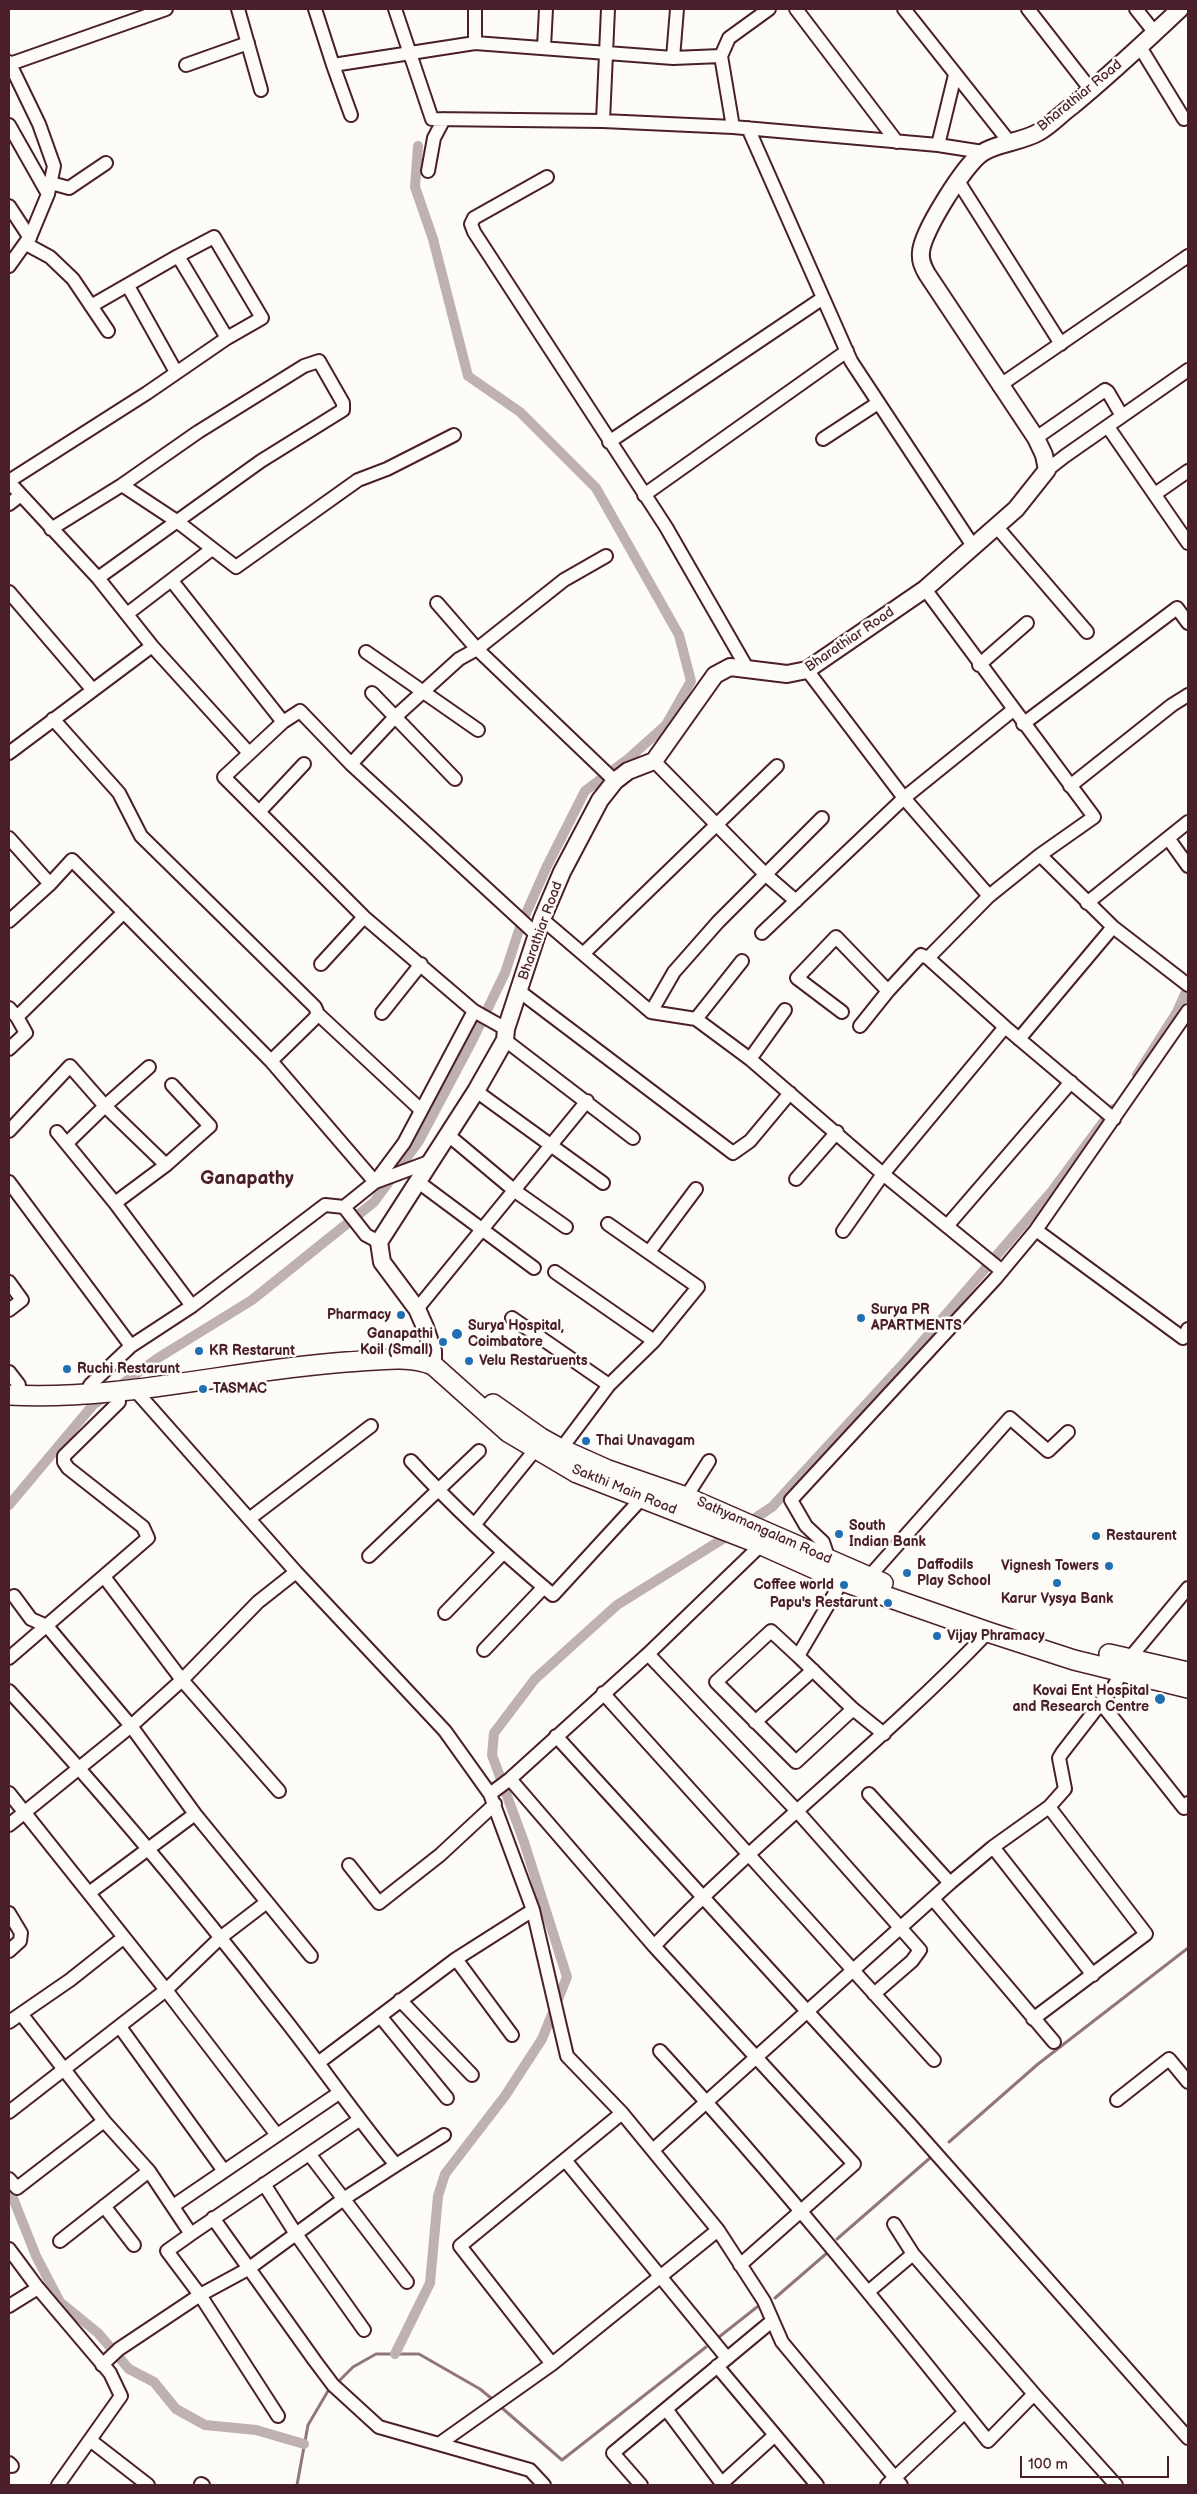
<!DOCTYPE html>
<html>
<head>
<meta charset="utf-8">
<style>
  body { margin:0 }
  #map { position:relative; width:1197px; height:2494px; overflow:hidden; background:#fdfcf7; font-family:"Balsamiq Sans",sans-serif }
  canvas { display:block }
  .frame { position:absolute; inset:0; border:10px solid #4a1f2b; pointer-events:none }
  .scale { position:absolute; left:1020px; top:2456px; width:149px; height:22px; box-sizing:border-box; border:2px solid #4a1f2b; border-top:0; padding-left:6px; font-size:15px; line-height:18px; white-space:nowrap; color:#4a1f2b; -webkit-text-stroke:4px #fdfcf7; paint-order:stroke }
</style>
</head>
<body>
<div id="map">
<canvas width="1197" height="2494"></canvas>
<div class="frame"></div>
<div class="scale">100 m</div>
</div>
<script>
const g = document.querySelector('canvas').getContext('2d');
g.lineJoin = 'round';
function trace(path, color, width, dash) {
  g.strokeStyle = color;
  g.lineWidth = width;
  g.lineCap = dash ? 'butt' : 'round';
  g.setLineDash(dash || []);
  g.stroke(path);
}
function drawText(font, color, halo, rows, align = 'center') {
  g.font = font + ' "Balsamiq Sans",sans-serif';
  g.lineWidth = 5;
  g.setLineDash([]);
  g.textBaseline = 'middle';
  g.strokeStyle = halo;
  g.fillStyle = color;
  for (const [text, x, y, turn = 0] of rows) {
    g.save();
    g.translate(x, y);
    g.rotate((+turn || 0) * Math.PI / 180);
    g.textAlign = isNaN(turn) ? turn : align;
    if (halo) g.strokeText(text, 0, 0);
    g.fillText(text, 0, 0);
    g.restore();
  }
}
trace(new Path2D(`
  M949 2142 1038 2064 1188 1948
  M837 2239 930 2158
  M775 2298 827 2253
  M719 2337 757 2307
  M340 2380 353 2367 376 2354H419L480 2389 491 2398
  M502 2408 562 2460 706 2347
  M297 2485 308 2425 328 2391`), '#91777b', 3);
trace(new Path2D(`
  M1137 1075 1177 1012 1188 987
  M9 1505 93 1405 158 1358 252 1300 374 1202 419 1141 471 1043 505 973 520 927 547 866 585 791 628 759 666 725 691 681 679 635 596 488 520 412 468 376 433 239 415 187 418 146
  M746 1524 772 1507 905 1362 1052 1191 1113 1109
  M9 2188 36 2256 60 2302 98 2333 129 2369 154 2382 176 2409 205 2425 256 2430 304 2444
  M395 2354 430 2283 438 2196 445 2174 505 2096 542 2039 567 1977 524 1842 492 1755 494 1733 535 1679 617 1605 734 1532`), '#c0b1b1', 10);
const minor = new Path2D(`
  M238 9 261 90
  M315 9 333 65 475 43 673 58 721 56 733 127
  M395 9 432 119 603 121 733 127 938 145 983 152
  M796 9 897 142
  M904 9 1011 144
  M1028 9 1091 90
  M1136 9 1155 33
  M475 43V9
  M544 47 546 9
  M1140 47 1184 119
  M721 56 729 38 769 9
  M673 58 677 9
  M9 62 39 124 54 166 48 194 31 235 9 266
  M10 64 166 9
  M186 65 248 43
  M333 65 351 115
  M603 121 608 9
  M9 125 48 194
  M748 128 851 361 973 546
  M938 145 955 75
  M428 171 434 138 444 119
  M547 177 474 218 471 224 474 232 666 527 747 668
  M958 181 1061 344
  M51 183 69 188 106 163
  M9 206 30 238
  M26 244 50 257 73 279 108 331
  M128 286 176 372
  M91 306 178 256
  M999 386 1188 256
  M1108 427 1188 543
  M1036 438 1105 390 1108 392 1122 416
  M823 439 878 403
  M609 442 823 298
  M1047 470 1065 456 1188 370
  M9 481 147 393 227 338 262 318 214 237 178 256 227 338
  M9 482 98 578 152 646 249 753
  M122 485 178 522 236 567 358 480 387 469 454 435
  M1155 494 1188 471
  M644 495 847 351
  M9 504 21 495
  M996 526 1087 632
  M51 529 122 485 198 432 304 366 319 361 343 403V410L261 461 98 578
  M172 581 283 722 300 711 351 764 537 935
  M925 589 1094 817 1040 855 989 896
  M9 592 92 689
  M437 603 477 649 615 781
  M127 614 212 549
  M366 652 478 730
  M979 665 1027 623
  M807 670 904 798 989 896 928 958 1005 1027 1114 1119
  M372 693 455 779
  M53 719 119 793 141 836 315 1007 318 1014 313 1020 271 1061 375 1182 429 1162
  M283 722 224 777 364 917 474 1011 506 1029
  M1023 724 1177 608 1188 623
  M9 753 152 646
  M654 761 766 875 796 901
  M351 764 394 718 459 659 477 649 564 580 606 556
  M1070 786 1172 705 1188 695
  M259 812 304 764
  M9 838 50 884
  M1168 838 1188 866
  M1040 855 1113 927 1188 985
  M1087 903 1188 822
  M542 919 651 1012 696 1019 750 1059 883 1174 1002 1271
  M9 921 50 884 72 860 271 1061
  M762 933 904 798 1013 710
  M584 953 777 766
  M321 964 364 917
  M519 991 733 1153 750 1141 790 1093
  M9 1008 17 1017 26 1033 9 1049
  M651 1012 674 972 718 922 822 818
  M842 1012 797 978 836 937 888 991
  M382 1013 421 964
  M318 1014 421 1110
  M17 1017 124 912
  M696 1019 742 961
  M860 1026 888 991 921 955 928 958
  M1019 1039 1113 927
  M505 1040 633 1138
  M750 1059 785 1010
  M476 1091 603 1183
  M9 1131 70 1066 105 1106 166 1165
  M57 1132 115 1203 192 1306
  M447 1134 515 1191 566 1227
  M67 1143 105 1106 149 1067
  M796 1179 837 1132
  M417 1181 534 1268
  M9 1182 131 1346 192 1306 325 1205 344 1207 366 1235 379 1242
  M115 1203 166 1165 210 1126 172 1085
  M344 1207 375 1182 404 1143 474 1011
  M947 1226 1071 1082
  M1036 1230 1183 1338 1188 1329
  M843 1231 883 1174 1005 1027
  M649 1252 696 1189
  M555 1272 654 1341
  M9 1282 22 1300 9 1310
  M417 1309 587 1101
  M512 1318 609 1385
  M9 1372 19 1385
  M90 1385 131 1346
  M135 1390 296 1572 445 1731 490 1794 533 1910 567 2056 622 2113 718 2230 764 2301 782 2342 901 2485
  M561 1449 609 1385 654 1341 698 1287 608 1224
  M411 1461C455 1509 503 1553 553 1595L643 1497
  M686 1497 709 1461
  M249 1519 371 1426
  M475 1524 535 1450
  M369 1556 479 1451
  M829 1560 823 1542 806 1526 791 1500 996 1278 1036 1230 1188 1011
  M105 1578 182 1680 279 1791
  M868 1578 1010 1418 1048 1451 1068 1432
  M842 1581 798 1656 853 1709 884 1734
  M14 1596 31 1619 47 1626 131 1726 195 1814 311 1956
  M445 1613 503 1553
  M484 1650 544 1587
  M648 1654 797 1811 920 1950 912 1961 874 1994
  M798 1656 771 1631 716 1682 796 1762 853 1709
  M9 1658 148 1538 143 1527 68 1468 64 1462V1456L119 1402 118 1391
  M9 1691C104 1793 193 1901 279 2012 319 2062 355 2116 396 2165L345 2198 248 2269 200 2295 119 2349 102 2365
  M603 1693 934 2060
  M1101 1703 1184 1808 1188 1803
  M755 1722 813 1670
  M556 1736 909 2123 1188 2438
  M510 1779 654 1946 854 2164 740 2265
  M9 1793 166 1990 9 2112
  M490 1794 510 1779 648 1654 761 1545
  M869 1794 950 1883
  M9 1825 131 1726 182 1680 258 1602 296 1572
  M993 1847 1093 1975
  M349 1865 379 1903 440 1855 495 1804
  M89 1893 195 1814
  M933 1899 1054 2042
  M267 1902 220 1938 166 1990 277 2135
  M9 1913 21 1933 20 1941 9 1951
  M654 1946C760 1836 882 1743 988 1632
  M456 1959 512 2035
  M400 2000 472 2075
  M22 2015 104 2121 149 2171 191 2234 167 2251 200 2295 278 2416
  M380 2016 447 2098
  M1033 2019 1146 1934 1049 1807
  M9 2022 70 1980 123 1938
  M120 2027 224 2171
  M660 2051C775 2176 882 2308 988 2441L1034 2394 913 2254 868 2292
  M318 2063 456 1959 533 1910
  M1117 2100 1169 2059 1188 2082
  M622 2113 460 2246 552 2364 718 2230
  M653 2150 950 1883 993 1847 1049 1807 1065 1789 1059 1758 1062 1753 1114 1686 1129 1659 1188 1588
  M310 2155 407 2282
  M565 2160 727 2358
  M396 2165 444 2135
  M9 2179 17 2188 104 2121
  M264 2184 296 2234 364 2330
  M104 2206 134 2245
  M173 2206 339 2093
  M213 2218 315 2361 333 2385 379 2427 530 2470 544 2485
  M894 2224 913 2254
  M191 2234 359 2120
  M60 2241 149 2171
  M9 2249 38 2288 110 2373 121 2396 58 2485
  M9 2306 38 2288
  M717 2366 817 2485
  M1034 2394 1116 2485
  M666 2409 723 2485
  M90 2440 148 2485
  M439 2444 552 2364
  M9 2463 12 2466
  M201 2484 203 2485
  M721 2484 775 2435
  M641 2485 613 2453 772 2321
  M887 2485 965 2412`);
const major = new Path2D(`
  M433 1365V1351L425 1327 417 1309 382 1262 379 1242 476 1091 505 1040 506 1029 542 919 562 872 600 800 615 781 628 771 654 761 715 675 730 667 787 674 807 670 925 589 1016 509 1047 470 1044 455 1036 438 927 274C923 267 920 261 921 252 922 232 965 164 982 153 996 143 1022 142 1039 132 1051 125 1061 114 1072 106 1110 75 1145 42 1180 9`);
const highway = new Path2D(`
  M9 1395C122 1401 233 1370 346 1362 373 1361 407 1354 433 1365L508 1432 577 1473 757 1543 842 1581 988 1632 1074 1660 1188 1688
  M493 1404 541 1438 561 1449 608 1470 686 1497 883 1583
  M1109 1654 1188 1672`);
trace(minor, '#4a1f2b', 16);
trace(major, '#4a1f2b', 20);
trace(highway, '#4a1f2b', 22);
trace(minor, '#fdfcf7', 12);
trace(major, '#fdfcf7', 16);
trace(highway, '#fdfcf7', 19);
for (const [x, y, r, color] of [
  [401,1315,5,"#1f6fb2"],
  [861,1318,5,"#1f6fb2"],
  [457,1334,6,"#1f6fb2"],
  [443,1342,5,"#1f6fb2"],
  [199,1351,5,"#1f6fb2"],
  [469,1361,5,"#1f6fb2"],
  [67,1369,5,"#1f6fb2"],
  [203,1389,5,"#1f6fb2"],
  [586,1441,5,"#1f6fb2"],
  [839,1534,5,"#1f6fb2"],
  [1096,1536,5,"#1f6fb2"],
  [1109,1566,5,"#1f6fb2"],
  [907,1573,5,"#1f6fb2"],
  [1057,1583,5,"#1f6fb2"],
  [844,1585,5,"#1f6fb2"],
  [888,1603,5,"#1f6fb2"],
  [937,1636,5,"#1f6fb2"],
  [1160,1699,6,"#1f6fb2"]
]) {
  const dot = new Path2D();
  dot.arc(x, y, r, 0, 2 * Math.PI);
  g.fillStyle = color;
  g.fill(dot);
  trace(dot, '#fdfcf7', 2);
}
drawText('14px', '#4a1f2b', '#fdfcf7', [
  ["Bharathiar Road",1080,96,-39],
  ["Bharathiar Road",850,640,-34],
  ["Bharathiar Road",541,931,-70],
  ["Sakthi Main Road",624,1490,22],
  ["Sathyamangalam Road",764,1531,24]
]);
drawText('bold 14px', '#4a1f2b', '#fdfcf7', [
  ["Surya PR",871,1310],
  ["APARTMENTS",871,1326],
  ["Pharmacy",391,1315,"right"],
  ["Surya Hospital,",468,1326],
  ["Coimbatore",468,1342],
  ["Ganapathi",433,1334,"right"],
  ["Koil (Small)",433,1350,"right"],
  ["KR Restarunt",209,1351],
  ["Velu Restaruents",479,1361],
  ["Ruchi Restarunt",77,1369],
  ["TASMAC",213,1389],
  ["Thai Unavagam",596,1441],
  ["South",849,1526],
  ["Indian Bank",849,1542],
  ["Restaurent",1106,1536],
  ["Daffodils",917,1565],
  ["Play School",917,1581],
  ["Vignesh Towers",1099,1566,"right"],
  ["Coffee world",834,1585,"right"],
  ["Karur Vysya Bank",1057,1599,"center"],
  ["Papu's Restarunt",878,1603,"right"],
  ["Vijay Phramacy",947,1636],
  ["Kovai Ent Hospital",1149,1691,"right"],
  ["and Research Centre",1149,1707,"right"]
], 'left');
drawText('bold 19px', '#4a1f2b', '#fdfcf7', [
  ["Ganapathy",247,1179]
]);
</script>
</body>
</html>
